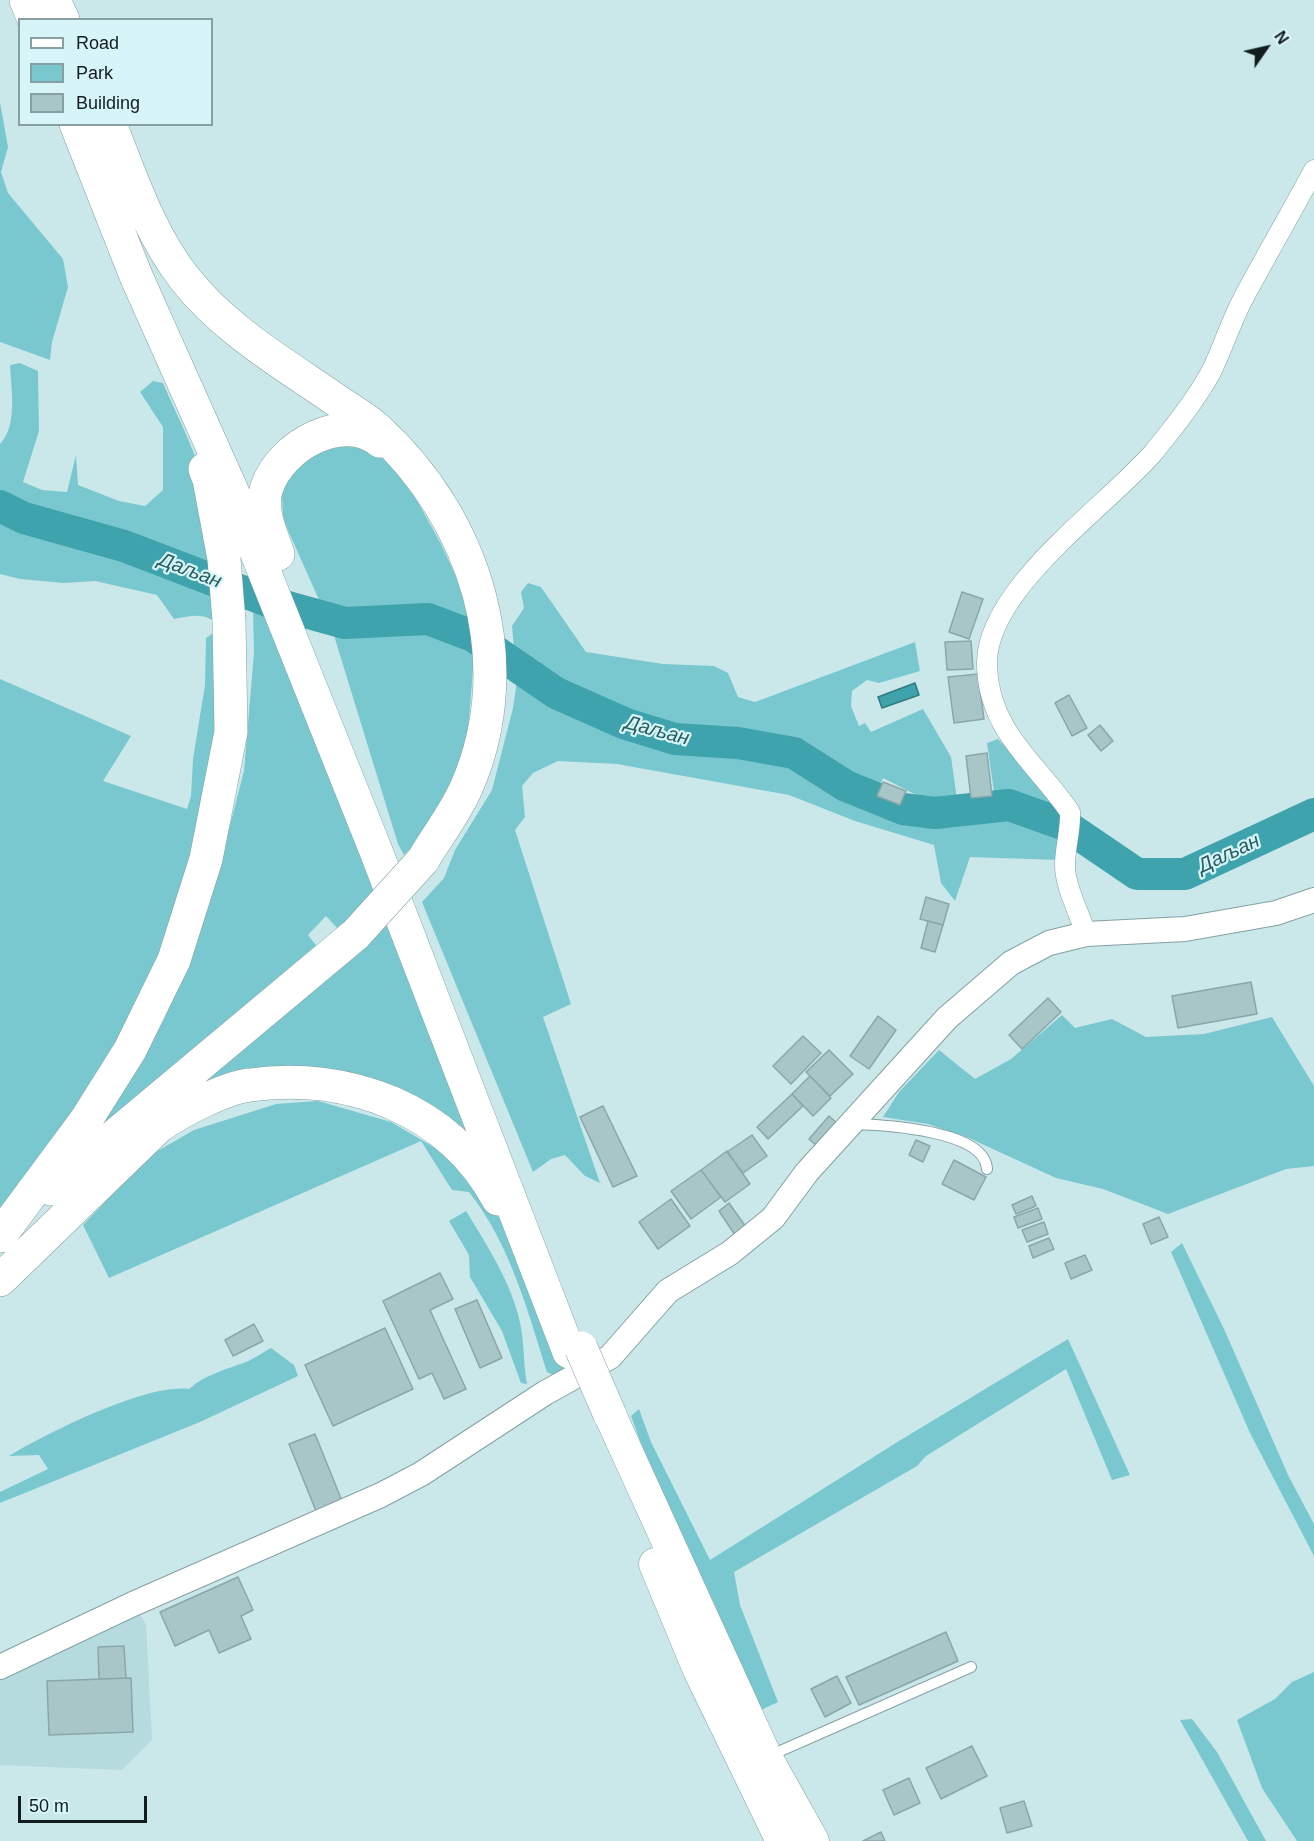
<!DOCTYPE html>
<html>
<head>
<meta charset="utf-8">
<style>
  body { margin:0 }
  #map { position:relative; width:1314px; height:1841px; overflow:hidden; background:#cae8ea; font-family:Helvetica,sans-serif }
  canvas { display:block }
  .legend { position:absolute; left:18px; top:18px; width:195px; height:108px; box-sizing:border-box; background:#d7f5f8; border:2px solid #889fa1; margin:0; padding:8px 10px; list-style:none; font-size:18px; color:#121d1e }
  .legend li { display:flex; align-items:center; gap:12px; height:30px }
  .legend b { width:30px; border:2px solid #889fa1 }
  .north { position:absolute; left:1236px; top:18px; width:60px; height:60px; -webkit-text-stroke:4px #d7f5f8; paint-order:stroke; rotate:56deg; font-size:16px; font-weight:700; line-height:24px; text-align:center; color:#121d1e }
  .north::after { content:''; display:block; margin:auto; width:21px; height:27px; background:#121d1e; clip-path:polygon(50% 0,100% 100%,50% 72%,0 100%) }
  .scale { position:absolute; left:18px; top:1796px; width:129px; height:27px; box-sizing:border-box; border:3px solid #121d1e; border-top:0; padding-left:8px; font-size:18px; line-height:21px; white-space:nowrap; color:#121d1e; -webkit-text-stroke:4px #d7f5f8; paint-order:stroke }
</style>
</head>
<body>
<div id="map">
<canvas width="1314" height="1841"></canvas>
<ul class="legend">
<li><b style="height:8px;background:#fff"></b>Road</li>
<li><b style="height:16px;background:#7ac8cf"></b>Park</li>
<li><b style="height:16px;background:#a8c5c8"></b>Building</li>
</ul>
<div class="north">N</div>
<div class="scale">50 m</div>
</div>
<script>
const g = document.querySelector('canvas').getContext('2d');
g.lineJoin = 'round';
function paint(path, color) {
  g.fillStyle = color;
  g.fill(path, 'evenodd');
}
function trace(path, color, width, dash) {
  g.strokeStyle = color;
  g.lineWidth = width;
  g.lineCap = dash ? 'butt' : 'round';
  g.setLineDash(dash || []);
  g.stroke(path);
}
function drawText(font, color, halo, rows, align = 'center') {
  g.font = font + ' Helvetica,sans-serif';
  g.lineWidth = 4.5;
  g.setLineDash([]);
  g.textBaseline = 'middle';
  g.strokeStyle = halo;
  g.fillStyle = color;
  for (const [text, x, y, turn = 0] of rows) {
    g.save();
    g.translate(x, y);
    g.rotate((+turn || 0) * Math.PI / 180);
    g.textAlign = isNaN(turn) ? turn : align;
    if (halo) g.strokeText(text, 0, 0);
    g.fillText(text, 0, 0);
    g.restore();
  }
}
paint(new Path2D(`
  M133 1604 146 1625 152 1740 122 1770 0 1765V1667Z`), '#b5dbdf');
paint(new Path2D(`
  M0 102 8 147 1 172 8 193 63 259 68 287 52 342 50 360 0 342Z
  M20 363 38 371 39 431 23 482 42 490 67 492 76 455 78 485 119 501 145 506 163 490V427L140 392 153 381 163 383C179 420 199 458 208 497 235 618 227 746 194 865 177 921 150 975 124 1027 110 1053 98 1082 82 1107 56 1146 26 1183 0 1221V679L131 736 103 781 187 809 191 796 193 759 205 685 206 638 222 627C205 612 195 615 174 619L157 595 95 581 64 583 20 579 0 574V444C18 425 11 390 10 365Z
  M350 439 382 455 404 477 441 544 471 609 474 657 466 757 434 824 404 855 398 844 332 629 283 519 282 495 288 474 309 451Z
  M252 566 383 883 339 930 326 916 308 935 318 948 74 1158 109 1111 164 1020 213 891 244 771 254 653Z
  M528 583 541 587 586 652 663 664 714 666 728 673 738 697 755 702 915 642 920 671 879 683 867 680 852 691 851 706 859 726 865 723 871 732 923 709 951 757 957 799 961 803 995 799 987 743 998 739 1060 806 1065 818 1059 860 970 857 955 901 941 883 934 845 855 821 789 795 617 764 558 761 533 773 522 786 525 817 515 830 571 1004 543 1017 600 1183 585 1176 565 1155 551 1159 533 1172 422 902 444 878 455 850 492 790 513 708 517 681 512 626 524 608 521 592ZM883 778 928 801 923 818 896 813 872 803Z
  M397 917 490 1162 430 1105 371 1077 284 1067 200 1086Z
  M1062 1015 1075 1028 1112 1019 1146 1037 1204 1034 1272 1017 1314 1086V1166L1286 1169 1168 1214 1103 1189 1056 1178 969 1138 928 1124 883 1117 899 1092 939 1050 975 1079 1011 1059Z
  M318 1101 391 1122 454 1159 487 1198 504 1226 567 1372 555 1376 547 1372C527 1309 510 1244 469 1192L452 1190 421 1141 109 1278 83 1225 149 1156 194 1130 276 1104Z
  M466 1211C488 1247 517 1291 522 1334 524 1351 524 1367 527 1384L521 1383 502 1331 470 1277 469 1255 449 1221Z
  M1182 1243 1224 1329 1289 1477 1314 1524V1556L1250 1433 1171 1252Z
  M1068 1339 1130 1475 1112 1480 1066 1369 926 1456 917 1466 734 1572 740 1605 778 1702 759 1711 654 1479 631 1416 639 1409 651 1442 710 1560 899 1441Z
  M271 1348 294 1365 298 1376 200 1422 0 1503V1492L48 1469 39 1455 9 1456C47 1433 147 1383 189 1389 206 1374 225 1370 246 1362 254 1359 263 1352 271 1348Z
  M1314 1672V1841H1297L1262 1788 1237 1720 1275 1699 1292 1682Z
  M1192 1719 1217 1752 1266 1841H1248L1180 1720Z`), '#7ac8cf');
const water = new Path2D(`
  M915 683 919 695 882 708 878 697Z`);
paint(water, '#3ea3ac');
trace(water, '#317b81', 1.5);
trace(new Path2D(`
  M0 506 24 518 124 546 273 603 345 623 428 619 473 636 556 693 626 724 675 739 738 743 794 753 846 786 903 809 935 813 1009 805 1065 825 1137 874H1185L1314 814`), '#3ea3ac', 32);
const building = new Path2D(`
  M962 592 983 599 969 639 949 632Z
  M971 641 973 669 947 670 945 642Z
  M978 674 984 719 954 723 948 677Z
  M1069 695 1087 728 1072 736 1055 703Z
  M1100 725 1113 741 1101 751 1088 735Z
  M987 753 992 796 971 798 966 756Z
  M883 782 906 791 900 805 877 796Z
  M926 897 949 904 943 925 920 919Z
  M928 921 943 925 935 952 921 948Z
  M1251 982 1257 1014 1178 1028 1172 996Z
  M1048 998 1061 1012 1022 1049 1009 1035Z
  M878 1016 896 1030 869 1069 850 1056Z
  M803 1036 821 1053 791 1084 773 1066Z
  M829 1050 853 1074 830 1096 806 1072Z
  M810 1076 831 1098 813 1116 792 1094Z
  M792 1094 803 1106 768 1139 757 1127Z
  M603 1106 637 1176 613 1187 580 1117Z
  M829 1116 839 1125 819 1148 809 1139Z
  M752 1135 767 1156 743 1173 727 1152Z
  M916 1140 930 1146 923 1162 909 1155Z
  M727 1151 750 1184 725 1202 701 1170Z
  M954 1160 986 1177 974 1200 942 1184Z
  M701 1170 721 1197 691 1219 671 1191Z
  M1032 1196 1036 1206 1016 1214 1012 1205Z
  M671 1199 690 1226 658 1249 639 1222Z
  M729 1203 746 1227 735 1235 719 1211Z
  M1038 1208 1042 1219 1018 1228 1014 1217Z
  M1159 1217 1168 1237 1151 1244 1143 1224Z
  M1044 1222 1048 1234 1027 1242 1022 1230Z
  M1049 1238 1054 1249 1033 1258 1029 1246Z
  M1085 1255 1092 1270 1071 1279 1065 1263Z
  M440 1273 453 1299 430 1310 466 1389 444 1399 432 1373 419 1379 383 1301Z
  M477 1300 502 1358 480 1368 455 1309Z
  M254 1324 263 1341 233 1356 225 1340Z
  M385 1328 413 1389 333 1426 305 1365Z
  M315 1434 342 1501 316 1511 289 1444Z
  M238 1577 253 1610 241 1616 251 1639 219 1653 209 1630 175 1646 160 1612Z
  M946 1632 958 1661 859 1705 846 1677Z
  M124 1646 126 1678 99 1679 98 1647Z
  M837 1676 851 1703 825 1717 811 1689Z
  M131 1678 133 1732 49 1735 47 1681Z
  M972 1746 987 1776 941 1799 926 1768Z
  M909 1778 920 1803 894 1815 883 1790Z
  M1024 1801 1032 1826 1007 1833 1000 1808Z
  M881 1832 885 1841H863Z`);
paint(building, '#a8c5c8');
trace(building, '#8aa6a9', 1.5);
const service = new Path2D(`
  M854 1124C884 1125 985 1130 987 1169
  M769 1756 971 1667`);
const minor = new Path2D(`
  M1086 934C1079 912 1065 887 1065 865 1065 847 1071 830 1070 812 1036 762 989 732 987 666 984 590 1106 507 1153 453 1174 427 1195 401 1211 372 1223 348 1231 321 1244 297 1267 254 1291 213 1314 170`);
const tertiary = new Path2D(`
  M0 1667 133 1604 381 1495 421 1474 545 1393 610 1357 668 1291 730 1253 773 1218 807 1172 947 1018 1011 963 1049 943 1086 934 1185 929 1276 913 1314 900`);
const primary = new Path2D(`
  M610 1415 766 1757 813 1841
  M655 1564 699 1670 782 1841`);
const trunk = new Path2D(`
  M26 0 34 20
  M54 0 63 20
  M76 124 136 276 232 491 374 846 569 1352
  M110 124C131 177 149 233 185 279 224 329 284 364 336 400 349 409 365 418 377 429 475 518 521 661 467 786 456 812 437 836 423 860
  M278 554C271 533 259 509 267 487 281 446 342 411 380 441
  M51 1189 356 934
  M0 1236 86 1120 130 1050 174 960 206 859 231 732 229 621 224 559 209 479 205 469
  M0 1280 159 1126C181 1111 224 1088 250 1085 347 1071 450 1109 498 1199`);
trace(service, '#84a0a3', 12);
trace(minor, '#84a0a3', 21);
trace(tertiary, '#84a0a3', 26);
trace(primary, '#84a0a3', 33);
trace(trunk, '#84a0a3', 34);
trace(service, '#fff', 10);
trace(minor, '#fff', 20);
trace(tertiary, '#fff', 24);
trace(primary, '#fff', 32);
trace(trunk, '#fff', 33);
const trunkBridge = new Path2D(`
  M356 934 423 860
  M581 1348 610 1415`);
trace(trunkBridge, '#84a0a3', 34, []);
trace(trunkBridge, '#fff', 33);
drawText('italic 20px', '#255d61', '#d7f5f8', [
  ["Даљан",190,571,21],
  ["Даљан",657,731,15],
  ["Даљан",1229,854,-25]
]);
</script>
</body>
</html>
